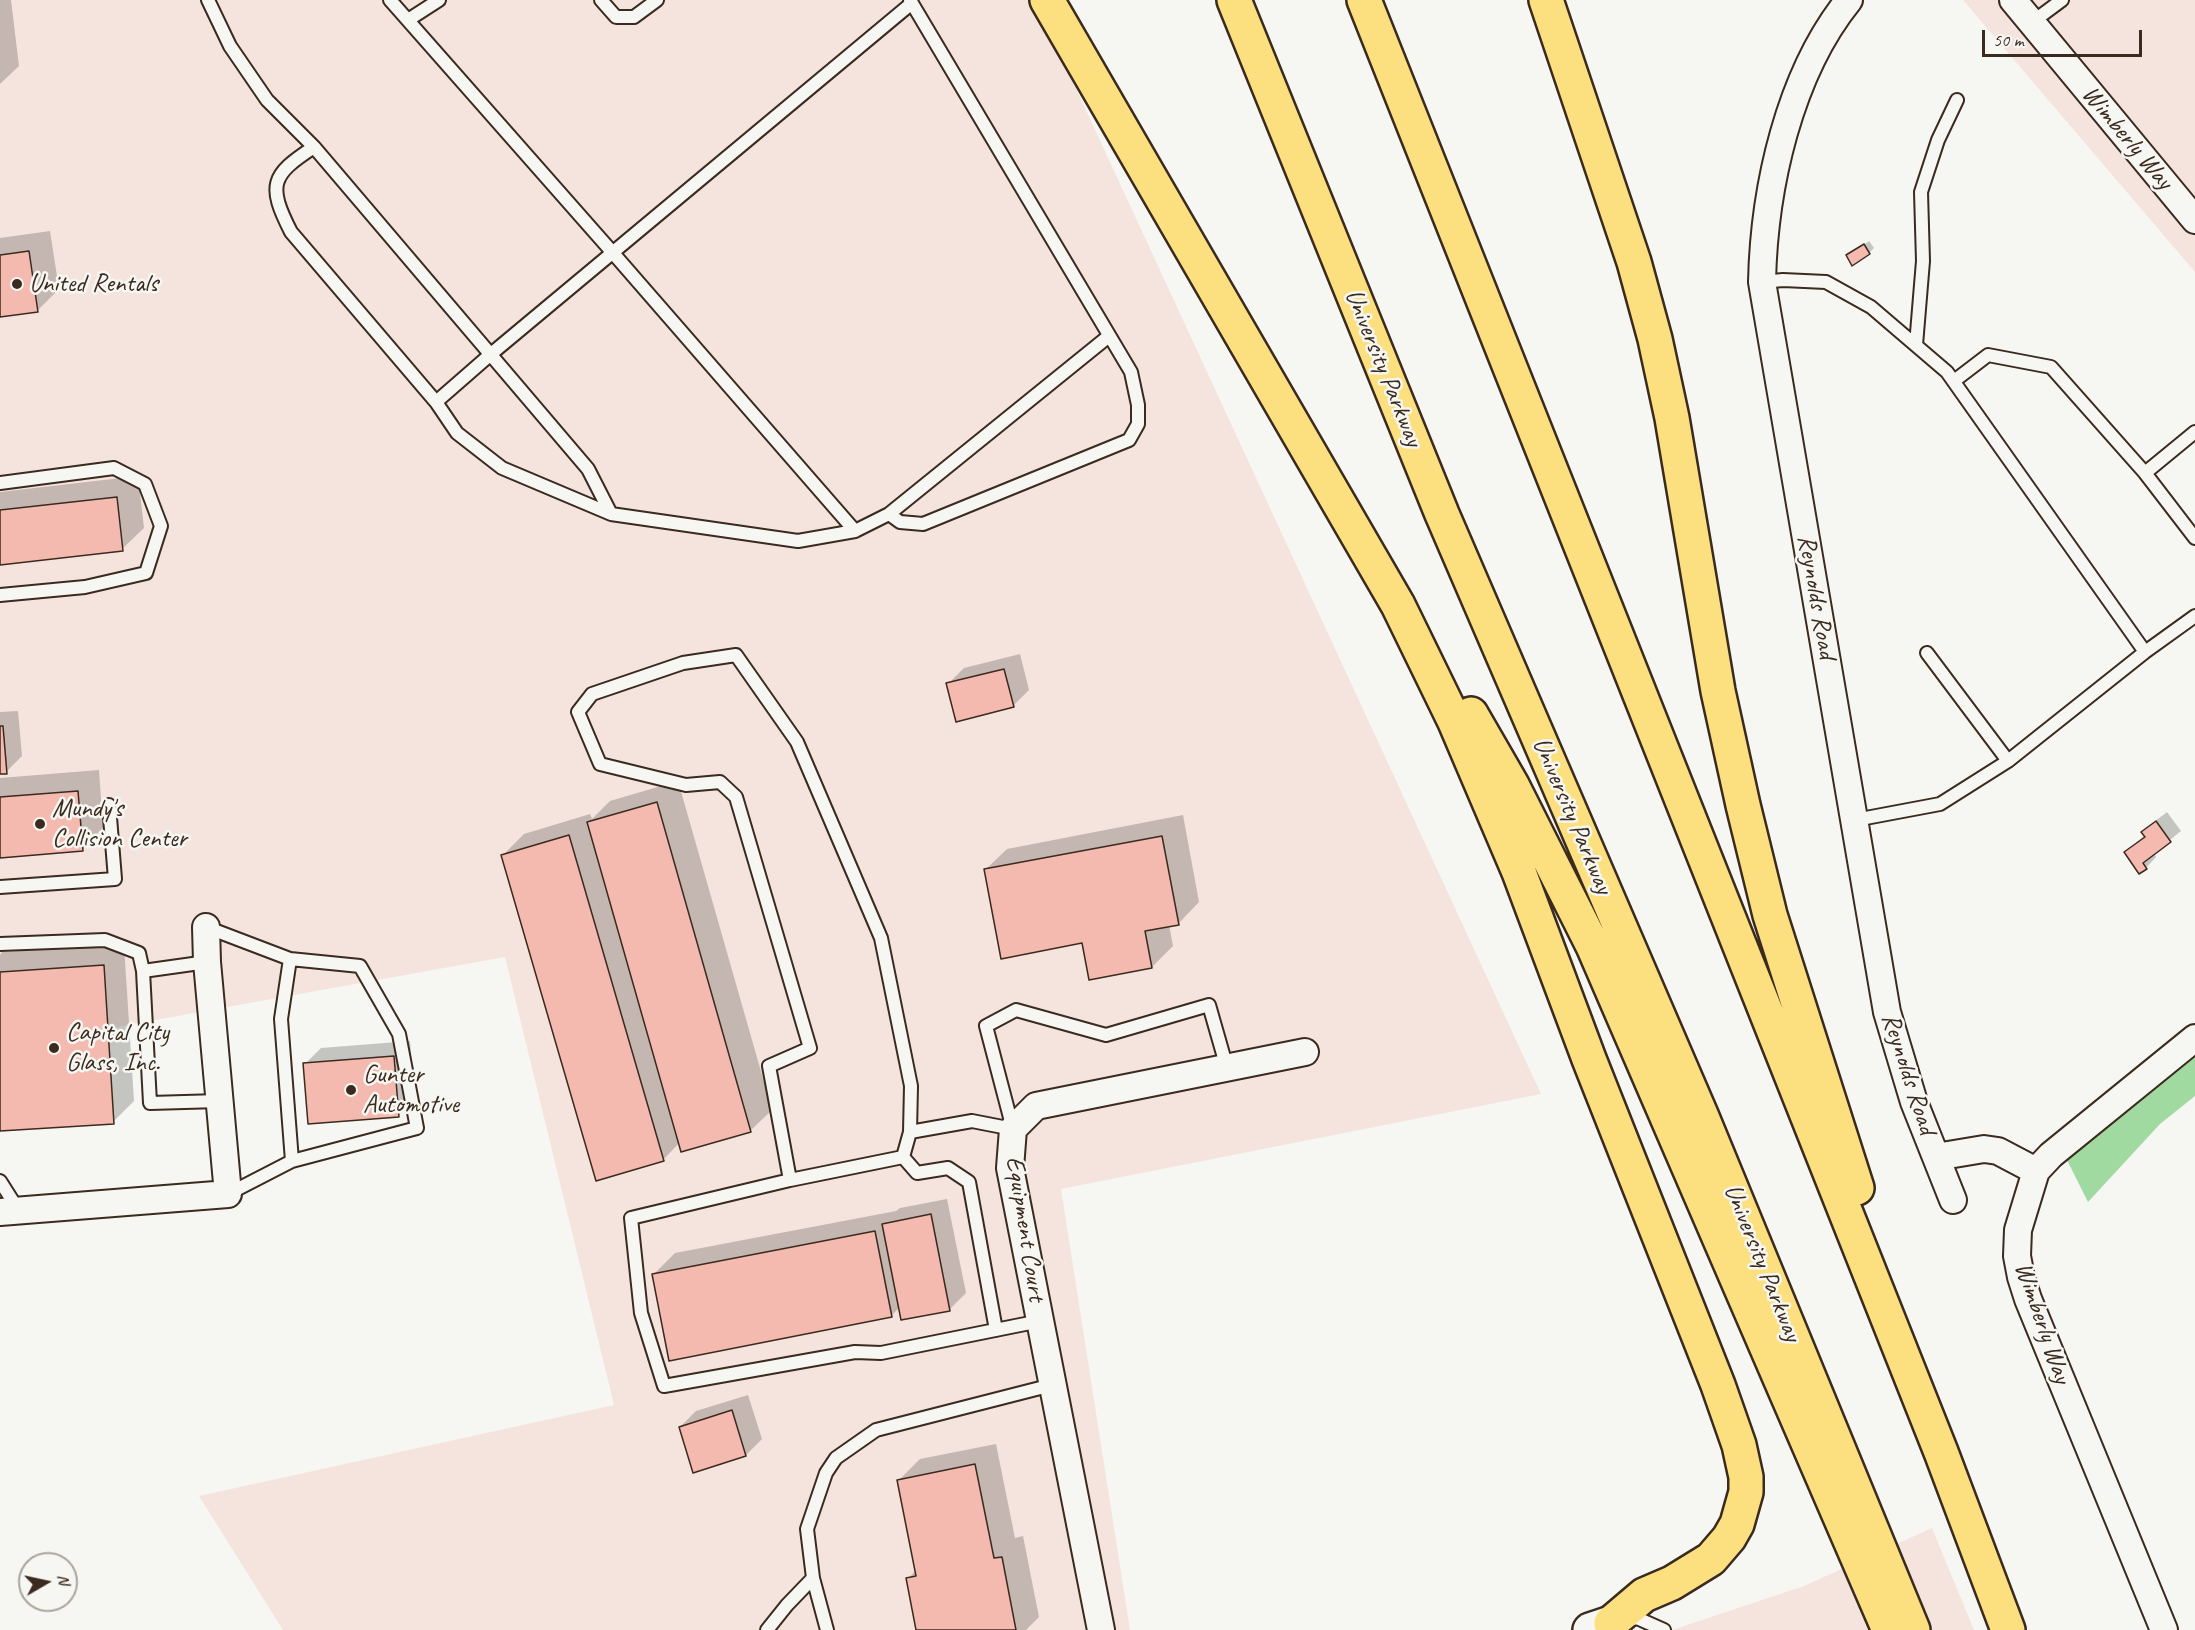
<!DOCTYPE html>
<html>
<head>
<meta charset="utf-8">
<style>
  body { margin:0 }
  #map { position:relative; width:2195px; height:1630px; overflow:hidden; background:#f6f6f2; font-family:Caveat,sans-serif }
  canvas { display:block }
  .north { position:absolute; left:18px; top:1552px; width:60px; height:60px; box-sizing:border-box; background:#f6f6f2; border:2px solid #aba49d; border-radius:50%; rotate:81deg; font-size:16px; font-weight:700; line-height:24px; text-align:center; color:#3b2a1e }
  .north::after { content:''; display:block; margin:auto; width:21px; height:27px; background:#3b2a1e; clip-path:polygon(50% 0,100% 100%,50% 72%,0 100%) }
  .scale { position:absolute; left:1982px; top:30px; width:160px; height:27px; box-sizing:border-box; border:3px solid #3b2a1e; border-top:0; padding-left:8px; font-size:18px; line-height:21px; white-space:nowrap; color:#3b2a1e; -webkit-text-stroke:4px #f6f6f2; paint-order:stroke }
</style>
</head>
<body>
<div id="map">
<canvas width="2195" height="1630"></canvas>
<div class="north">N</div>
<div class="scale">50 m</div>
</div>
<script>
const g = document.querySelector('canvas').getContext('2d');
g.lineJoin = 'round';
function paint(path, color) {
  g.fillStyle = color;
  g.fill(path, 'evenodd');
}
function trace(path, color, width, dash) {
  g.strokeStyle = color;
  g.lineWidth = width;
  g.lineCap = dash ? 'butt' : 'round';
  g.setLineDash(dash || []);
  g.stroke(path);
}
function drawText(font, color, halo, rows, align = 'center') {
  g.font = font + ' Caveat,sans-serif';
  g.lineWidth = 5;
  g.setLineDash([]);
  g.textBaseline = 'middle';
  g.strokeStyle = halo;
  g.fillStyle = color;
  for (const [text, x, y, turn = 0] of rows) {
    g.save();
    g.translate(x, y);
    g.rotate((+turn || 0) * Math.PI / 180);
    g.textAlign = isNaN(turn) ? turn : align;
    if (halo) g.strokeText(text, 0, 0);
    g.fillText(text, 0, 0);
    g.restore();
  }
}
paint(new Path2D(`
  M0 0H1035L1541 1094 1061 1189 1130 1630H283L199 1496 614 1405 505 957 0 1048Z
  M1963 0H2195V272Z
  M1932 1528 1974 1630H1672L1804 1586Z`), '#f5e4de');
paint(new Path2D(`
  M2195 1055V1096L2160 1124 2088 1202 2067 1160Z`), '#a0daa1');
paint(new Path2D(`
  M0 0H11L19 66 0 84Z
  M50 231 59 289 38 310 0 316V238Z
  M1869 241 1874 248 1869 253 1848 256Z
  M138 476 144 528 122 549 0 563V492Z
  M1020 654 1029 690 1013 706 948 684 964 668Z
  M18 711 22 756 6 772 0 773V712Z
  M99 770 103 828 82 849 0 856V778Z
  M678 781 772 1110 750 1131 680 1142 663 1160 503 855 524 834 590 814 592 819 610 801Z
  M2167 812 2181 831 2154 853 2156 857 2146 868 2125 852 2145 835 2143 832 2154 822Z
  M1183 815 1199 902 1178 924 1169 925 1173 946 1152 967 1083 941 985 870 1007 849Z
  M124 945 134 1101 113 1122 0 1129V955L2 952Z
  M410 1041 415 1099 399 1115 305 1064 321 1048Z
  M947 1199 966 1293 950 1309 902 1319 900 1307 891 1316 654 1274 675 1253 896 1211 900 1208Z
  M748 1395 762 1439 746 1455 694 1471 680 1427 696 1411Z
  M996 1444 1015 1538 1023 1536 1039 1617 1026 1630H918L908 1579 916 1570 899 1480 920 1459Z`), '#0003');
const building = new Path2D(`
  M1864 244 1870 254 1852 266 1846 255Z
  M29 251 38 312 0 317V255Z
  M117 497 123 551 0 565V510Z
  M1004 669 1014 707 956 722 946 683Z
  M0 726H3L7 774H0Z
  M78 791 83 851 0 858V797Z
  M657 802 751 1132 681 1152 587 822Z
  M2156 821 2171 842 2143 863 2147 869 2139 874 2124 852 2145 837 2141 832Z
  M569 835 664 1161 596 1181 501 855Z
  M1162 836 1179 925 1145 931 1152 968 1089 980 1082 943 1001 959 984 869Z
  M104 965 114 1124 0 1131V972Z
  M394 1056 399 1117 308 1124 303 1063Z
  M931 1214 950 1311 901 1320 882 1224Z
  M875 1231 892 1317 669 1361 652 1274Z
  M732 1410 746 1456 693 1473 679 1427Z
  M975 1464 994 1558 1002 1557 1016 1630H916L906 1578 916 1576 897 1480Z`);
paint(building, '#f4b9af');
trace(building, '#3b2a1e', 1.5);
const lane = new Path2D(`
  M208 0 230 46 267 100 314 147 588 469 611 514
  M390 0 613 253 855 531 889 514 1109 336
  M601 0 616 17H634L657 0
  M408 20 439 0
  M2031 23 2062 0
  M314 147C271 175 267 185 291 232L436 402
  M1762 282 1783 280 1826 282 1871 307 1947 372 2145 652
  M1916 345 1923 261 1921 192 1938 140 1957 100
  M1954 381 1988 355 2051 367 2145 473 2195 432
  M2145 473 2195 538
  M0 483 114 468 145 484 161 526 146 573 85 587 0 595
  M889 514 900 522 923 524 1129 440 1138 424V405L1131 372 910 0
  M855 531 798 541 611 514 502 468 457 433 436 402 491 354 912 3
  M1927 653 2008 761
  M1855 820 1940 804 2008 761 2145 652 2195 616
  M0 887 115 879 109 805
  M206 927 290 959 360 966 399 1034 417 1128 292 1161 228 1194
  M0 944 105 940 139 953 143 971 150 1103 219 1101
  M290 959 281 1019 292 1161
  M143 971 207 962
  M903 1157 790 1180 631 1218 641 1313 664 1386 855 1352 881 1353 1040 1321
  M903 1157 917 1173 948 1168 969 1182 996 1330
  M903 1157 910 1132
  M790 1180 769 1066 810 1048 736 797 720 782 686 785 600 764 578 712 592 694 683 663 736 655 797 742 881 938 911 1086 910 1132 972 1121 1013 1129 986 1026 1016 1010 1106 1035 1209 1005 1227 1068
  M0 1181 19 1211
  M813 1578 827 1630
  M1627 1620 1637 1618 1664 1630
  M767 1630 787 1605 813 1578 807 1529 826 1473 836 1458 876 1430 1052 1385`);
const street = new Path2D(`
  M1849 0C1789 74 1764 188 1762 282L1887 1012 1914 1102 1953 1200
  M2013 0 2195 220
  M1936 1157 1984 1149 1998 1151 2036 1171
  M0 1212 228 1194 207 962 206 927
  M1101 1630 1010 1168 1013 1129 1036 1106 1305 1052
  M2164 1630 2028 1299 2021 1277 2017 1256 2018 1230 2036 1171 2051 1155 2195 1038`);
const secondary = new Path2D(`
  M1590 1630 1611 1623`);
const highway = new Path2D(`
  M1047 0 1398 605 1455 722 1519 872 1589 1059 1718 1385 1739 1445 1746 1477V1492L1737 1524 1729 1538 1711 1559 1672 1583 1644 1595 1611 1623
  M1234 0 1442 514 1702 1117 1913 1630
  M1364 0 1941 1452 2008 1630
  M1546 0 1634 262 1655 339 1672 418 1718 691 1743 805 1770 915 1857 1188
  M1471 714 1512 785 1593 946 1889 1630`);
trace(lane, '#3b2a1e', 16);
trace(street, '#3b2a1e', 30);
trace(secondary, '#3b2a1e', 38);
trace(highway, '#3b2a1e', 38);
trace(lane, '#f6f6f2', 12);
trace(street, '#f6f6f2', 26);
trace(secondary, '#f6f6f2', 33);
trace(highway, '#fce080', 33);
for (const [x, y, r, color] of [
  [17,284,6,"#3b2a1e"],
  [40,824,6,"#3b2a1e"],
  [54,1048,6,"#3b2a1e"],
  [351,1090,6,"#3b2a1e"]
]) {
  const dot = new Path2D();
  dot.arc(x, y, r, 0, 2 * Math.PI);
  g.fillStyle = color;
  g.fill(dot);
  trace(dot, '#f6f6f2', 2);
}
drawText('26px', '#3b2a1e', '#f6f6f2', [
  ["Wimberly Way",2127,138,50],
  ["University Parkway",1383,368,68],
  ["Reynolds Road",1816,597,80],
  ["University Parkway",1572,816,67],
  ["Reynolds Road",1908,1074,72],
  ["Equipment Court",1025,1229,81],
  ["University Parkway",1762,1263,68],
  ["Wimberly Way",2042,1323,71]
]);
drawText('26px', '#3b2a1e', '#f6f6f2', [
  ["United Rentals",29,284],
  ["Mundy's",52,809],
  ["Collision Center",52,839],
  ["Capital City",66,1033],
  ["Glass, Inc.",66,1063],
  ["Gunter",363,1075],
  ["Automotive",363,1105]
], 'left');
</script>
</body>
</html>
